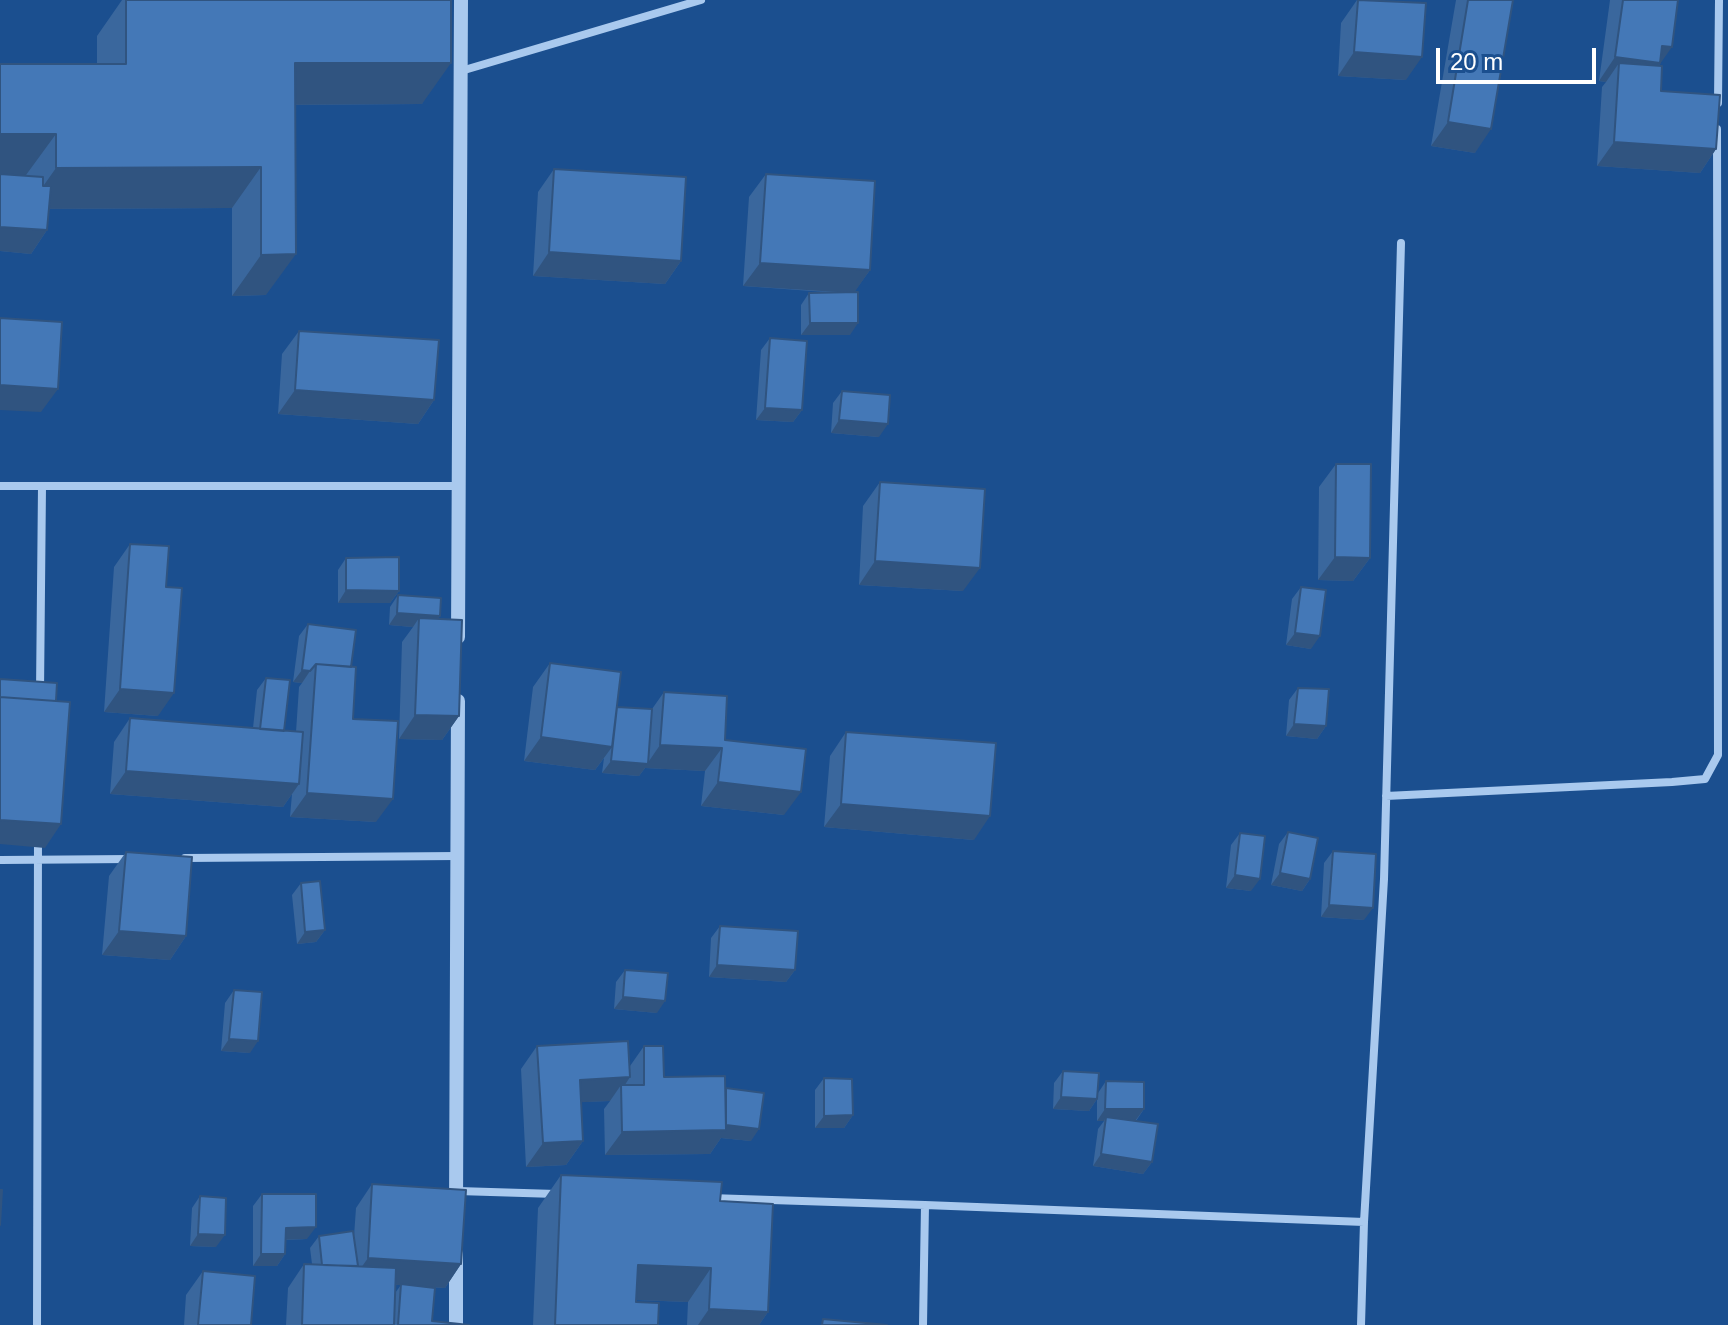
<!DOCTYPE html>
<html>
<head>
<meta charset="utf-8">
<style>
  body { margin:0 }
  #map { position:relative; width:1728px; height:1325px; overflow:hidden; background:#1b4f8f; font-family:Arial,sans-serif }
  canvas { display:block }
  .scale { position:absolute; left:1436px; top:48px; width:160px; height:36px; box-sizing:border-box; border:4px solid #fff; border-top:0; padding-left:10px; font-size:24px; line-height:28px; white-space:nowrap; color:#fff; -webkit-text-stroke:6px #1b4f8f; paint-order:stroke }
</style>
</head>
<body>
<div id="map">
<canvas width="1728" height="1325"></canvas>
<div class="scale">20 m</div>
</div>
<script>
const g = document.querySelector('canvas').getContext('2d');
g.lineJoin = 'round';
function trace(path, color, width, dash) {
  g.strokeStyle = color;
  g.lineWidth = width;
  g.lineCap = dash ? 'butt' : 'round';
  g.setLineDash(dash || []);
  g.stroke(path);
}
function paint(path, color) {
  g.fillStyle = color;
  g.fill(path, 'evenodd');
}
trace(new Path2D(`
  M461 71 701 0
  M1718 103 1719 0
  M0 486H459
  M40 692 42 486
  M1386 796 1672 782 1705 779 1718 755 1717 129
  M185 858 458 856
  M0 860 131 859
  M458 1191 556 1194
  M710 1198 925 1205 923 1325
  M925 1205 1364 1222 1384 879 1401 243
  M37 1325 38 838
  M1361 1325 1364 1222`), '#a9c9ee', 8);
trace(new Path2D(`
  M458 637 461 0
  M456 1209 458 701
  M456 1325V1253`), '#a9c9ee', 14);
paint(new Path2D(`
  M122 0H451L422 104 295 105 266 295 232 296V208L49 209 47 230 31 254 0 251V64H97V36Z
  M1357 0H1374L1406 80 1338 76 1341 23Z
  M1456 0H1513L1475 153 1431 146Z
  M1610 0H1678L1659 66 1661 91 1716 149 1700 173 1597 166 1602 87 1606 82 1599 81Z
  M554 169 681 261 665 284 533 276 538 192Z
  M766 174 870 270 854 292 850 335H801V305L809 293H839L743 286 749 197Z
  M299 331 434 400 418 424 278 414 282 354Z
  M770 338 802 410 793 422 756 420 761 350Z
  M842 391 879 437 831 433 833 403Z
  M1336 464 1370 558 1353 581 1318 580 1319 487Z
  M880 482 963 591 859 585 863 506Z
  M130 544 166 587 158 716 104 712 114 567Z
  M346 558 399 591 390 603H338V570Z
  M1301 587 1311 649 1286 645 1292 599Z
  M398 595 440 616 438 619 459 716 442 740 399 739 402 642 413 627 389 625 390 607Z
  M308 624 351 667 353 719 376 822 290 817 292 794 283 807 110 794 114 742 130 718 253 728 257 690 266 678 284 731 296 732 299 687 302 683 293 682 299 636Z
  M550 663 617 707 652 709 664 692 725 740 784 815 701 806 705 771 645 768 639 776 602 773 604 758 595 770 524 761 533 687Z
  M1298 688 1326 726 1317 739 1286 736 1289 700Z
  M846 732 974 840 824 827 830 756Z
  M1288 832 1310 879 1302 891 1271 885 1279 844Z
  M1240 833 1251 891 1226 888 1231 845Z
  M1333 851 1364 920 1321 917 1324 863Z
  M126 852 186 936 170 960 102 955 109 876Z
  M301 883 325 930 316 942 297 944 292 895Z
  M720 926 795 970 786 982 709 977 711 938Z
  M625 970 657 1013 614 1009 616 982Z
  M234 990 250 1053 221 1051 225 1003Z
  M537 1046 630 1066 644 1046 664 1077 726 1088 751 1141 721 1138 710 1154 605 1155 604 1109 610 1101 581 1102 583 1141 566 1165 526 1167 521 1069Z
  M1063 1071 1098 1093 1106 1081 1144 1109 1136 1121 1152 1162 1143 1174 1093 1166 1098 1129 1104 1121H1097V1099L1089 1111 1053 1109 1054 1083Z
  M824 1078 853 1115 844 1128H815V1090Z
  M561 1175 720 1201 768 1312 759 1325H687L688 1302 636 1300V1302L658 1325H533L538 1208Z
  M372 1184 461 1264 445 1288 428 1287 432 1321 469 1325H286L288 1288 304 1264H312L310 1248 319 1236H354L356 1208ZM395 1285H401L395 1293Z
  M262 1194 307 1239 286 1240 285 1254 277 1266H253V1206Z
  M200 1196 216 1247 190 1246 192 1208Z
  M203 1271 251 1325H184L186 1295Z`), '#3a679d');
paint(new Path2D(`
  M1662 46 1672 47 1655 71 1619 63 1606 82 1599 81 1615 57Z
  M1354 52 1422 57 1406 80 1338 76Z
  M295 63H451L422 104 266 105Z
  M1448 122 1491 129 1475 153 1431 146Z
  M0 134H56L26 175H0Z
  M1614 142 1716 149 1700 173 1597 166Z
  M261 167 232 208 27 209 56 168Z
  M0 227 47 230 31 254 0 251Z
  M549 252 681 261 665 284 533 276Z
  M296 254 266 295 232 296 261 255Z
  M760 263 870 270 854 293 743 286Z
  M810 323H858L850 335H801Z
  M0 385 58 389 41 412 0 410Z
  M295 390 434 400 418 424 278 414Z
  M765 408 802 410 793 422 756 420Z
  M839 420 888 424 879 437 831 433Z
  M1335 557 1370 558 1353 581 1318 580Z
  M875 561 980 568 963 591 859 585Z
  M346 590 399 591 390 603H338Z
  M397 613 440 616 432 628 419 618 413 627 389 625Z
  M1295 633 1320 636 1311 649 1286 645Z
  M302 670 310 671 302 683 293 682Z
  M120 689 174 693 158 716 104 712Z
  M415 715 459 716 442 740 399 739Z
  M1294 724 1326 726 1317 739 1286 736Z
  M541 737 612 747 595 770 524 761Z
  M660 745 722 748 705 771 645 768 639 776 602 773 611 761 647 764Z
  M126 771 299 784 283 807 110 794Z
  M718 782 801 792 784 815 701 806Z
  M307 793 393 799 376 822 290 817Z
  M841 804 990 816 974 840 824 827Z
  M0 820 61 824 45 848 0 844Z
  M1280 873 1310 879 1302 891 1271 885Z
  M1235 875 1260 879 1251 891 1226 888Z
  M1329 905 1373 908 1364 920 1321 917Z
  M325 930 316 942 297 944 305 932Z
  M119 931 186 936 170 960 102 955Z
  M717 965 795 970 786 982 709 977Z
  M623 997 665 1001 657 1013 614 1009Z
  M229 1039 258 1041 250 1053 221 1051Z
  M630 1077 621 1091V1085L610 1101 563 1103 580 1080Z
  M1061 1097 1097 1099 1089 1111 1053 1109Z
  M1105 1109H1144L1135 1121 1106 1117 1104 1121H1097Z
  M853 1115 844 1128H815L824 1116Z
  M719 1125 759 1129 751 1141 721 1138 710 1154 605 1155 622 1132Z
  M583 1141 566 1165 526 1167 543 1143Z
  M1101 1154 1152 1162 1143 1174 1093 1166Z
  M316 1227 307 1239 277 1240 286 1228Z
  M198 1234 225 1235 216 1247 190 1246Z
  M261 1254H285L277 1266H253Z
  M368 1258 461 1264 445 1288 351 1282Z
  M638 1265 711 1268 688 1302 614 1299Z
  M709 1309 768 1312 759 1325H698Z`), '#305480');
const building = new Path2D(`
  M126 0H451V63H295L296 254 261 255V167L56 168V134H0V64H126Z
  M1358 0 1426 3 1422 57 1354 52Z
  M1468 0H1513L1491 129 1448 122Z
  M1623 0H1678L1672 47 1662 46 1660 63 1615 57Z
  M1619 63 1662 66 1661 91 1720 95 1716 149 1614 142Z
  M554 169 686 177 681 261 549 252Z
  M0 174 43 177V186H51L47 230 0 227Z
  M766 174 875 181 870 270 760 263Z
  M858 292V323H810L809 293Z
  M0 318 62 322 58 389 0 385Z
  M299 331 439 340 434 400 295 390Z
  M770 338 807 341 802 410 765 408Z
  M842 391 890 395 888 424 839 420Z
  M1336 464H1371L1370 558 1335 557Z
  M880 482 985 489 980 568 875 561Z
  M130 544 169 546 166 587 182 588 174 693 120 689Z
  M399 557V591L346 590V558Z
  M1301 587 1326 590 1320 636 1295 633Z
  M398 595 441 598 440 616 397 613Z
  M419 618 462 620 459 716 415 715Z
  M308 624 356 630 351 667 316 664 310 671 302 670Z
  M550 663 621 672 612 747 541 737Z
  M316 664 356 667 353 719 398 721 393 799 307 793Z
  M266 678 290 680 284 731 260 729Z
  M0 679 57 683 56 701 0 697Z
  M1298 688 1329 689 1326 726 1294 724Z
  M664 692 727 696 725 740 806 749 801 792 718 782 722 748 660 745Z
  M0 697 70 702 61 824 0 820Z
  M617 707 652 709 648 764 611 761Z
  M130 718 303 732 299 784 126 771Z
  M846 732 996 743 990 816 841 804Z
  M1288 832 1318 838 1310 879 1280 873Z
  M1240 833 1265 836 1260 879 1235 875Z
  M1333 851 1376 854 1373 908 1329 905Z
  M126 852 192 857 186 936 119 931Z
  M320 881 325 930 305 932 301 883Z
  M720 926 798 931 795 970 717 965Z
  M625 970 668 973 665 1001 623 997Z
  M234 990 262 992 258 1041 229 1039Z
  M628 1041 630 1077 580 1080 583 1141 543 1143 537 1046Z
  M644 1046H663L664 1077 725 1076 726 1130 622 1132 621 1085H644Z
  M1063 1071 1099 1073 1097 1099 1061 1097Z
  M824 1078 852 1079 853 1115 824 1116Z
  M1106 1081 1144 1082V1109H1105Z
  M726 1088 764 1093 759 1129 726 1125Z
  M1106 1117 1158 1124 1152 1162 1101 1154Z
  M561 1175 722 1182 720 1201 773 1204 768 1312 709 1309 711 1268 638 1265 636 1302 659 1303 658 1325H555Z
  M372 1184 466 1190 461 1264 368 1258Z
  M0 1190H2L0 1225Z
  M262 1194H316V1227L286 1228 285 1254H261Z
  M200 1196 226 1198 225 1235 198 1234Z
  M353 1231 358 1266 322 1265 319 1236Z
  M304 1264 396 1268 394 1325H302Z
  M203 1271 255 1276 251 1325H198Z
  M401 1284 435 1288 432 1321 469 1325H398Z
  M823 1319 887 1325H822Z`);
paint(building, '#4478b7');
trace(building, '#305480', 2);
</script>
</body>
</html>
